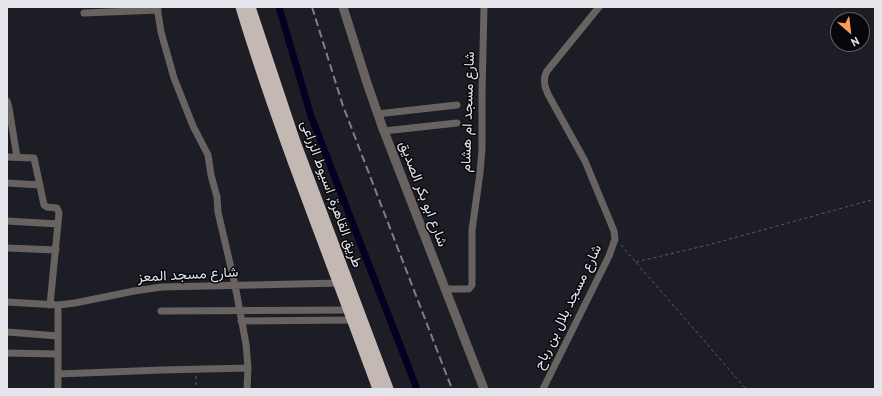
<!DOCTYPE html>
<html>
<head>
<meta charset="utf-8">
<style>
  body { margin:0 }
  #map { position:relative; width:882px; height:396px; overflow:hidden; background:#1c1d25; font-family:"PT Sans",sans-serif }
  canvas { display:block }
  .frame { position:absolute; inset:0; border:8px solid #e4e4eb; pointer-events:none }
  .north { position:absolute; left:830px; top:12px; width:40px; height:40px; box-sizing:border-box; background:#07070b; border:1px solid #5f5f65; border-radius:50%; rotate:152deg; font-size:11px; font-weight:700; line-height:16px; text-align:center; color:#e4e4eb }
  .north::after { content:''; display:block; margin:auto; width:14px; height:18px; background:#fe9c57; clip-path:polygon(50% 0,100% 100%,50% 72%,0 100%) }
</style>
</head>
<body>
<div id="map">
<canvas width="882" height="396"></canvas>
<div class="frame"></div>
<div class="north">N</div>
</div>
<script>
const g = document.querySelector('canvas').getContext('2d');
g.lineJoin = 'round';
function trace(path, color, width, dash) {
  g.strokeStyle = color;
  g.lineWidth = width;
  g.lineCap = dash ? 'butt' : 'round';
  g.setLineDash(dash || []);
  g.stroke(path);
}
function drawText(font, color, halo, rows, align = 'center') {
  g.font = font + ' "PT Sans",Vazirmatn,sans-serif';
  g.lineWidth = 3;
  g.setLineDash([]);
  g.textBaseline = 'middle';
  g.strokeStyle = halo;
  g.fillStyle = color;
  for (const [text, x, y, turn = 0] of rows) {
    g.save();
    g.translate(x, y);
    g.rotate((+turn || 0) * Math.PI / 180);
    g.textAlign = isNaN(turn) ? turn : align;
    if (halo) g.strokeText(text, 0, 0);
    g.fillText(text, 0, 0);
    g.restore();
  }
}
trace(new Path2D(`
  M279 7 311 116 417 389`), '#050021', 7);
trace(new Path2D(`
  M621 245 746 389
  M636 262 708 245 875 199
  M196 376V389`), '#5e5f66', 1, [3, 3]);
trace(new Path2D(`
  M157 7 161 32 174 78 193 126 208 155 211 175 217 197 218 212 235 285 246 344 248 368 247 389
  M84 13 158 10
  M7 101 9 108 17 157
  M377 114 457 105
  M384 131 457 123
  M7 157 34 158 44 205 47 207 57 208 59 213 50 305
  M7 183 40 185
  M7 221 58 224
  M7 248 56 250
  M445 289H469L472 285V230L480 173 482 149V92L484 7
  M7 302 58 305 75 303 134 291 162 287 342 283
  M161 311 350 310
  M241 321 353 320
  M7 332 58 336
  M7 353 58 354
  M58 374 162 370 248 368
  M58 389V305
  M543 389 609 256 615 239 614 231 585 161 549 96C545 88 542 80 547 71L599 7`), '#686360', 7);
trace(new Path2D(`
  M343 7 367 83 382 126 484 389`), '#686360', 9);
trace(new Path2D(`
  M241 7C280 136 332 262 378 389
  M250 7 295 142 388 389`), '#c3b8b2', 11);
trace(new Path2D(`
  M312 7 343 106 452 389`), '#7f7f87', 2, [8, 4]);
drawText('14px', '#e4e4eb', '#07070b', [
  ["شارع مسجد ام هشام",468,112,-88],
  ["طريق القاهرة, اسيوط الزراعى",331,194,70],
  ["شارع ابو بكر الصديق",423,194,69],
  ["شارع مسجد المعز",188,275,-3],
  ["شارع مسجد بلال بن رباح",568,307,-64]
]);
</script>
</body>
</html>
